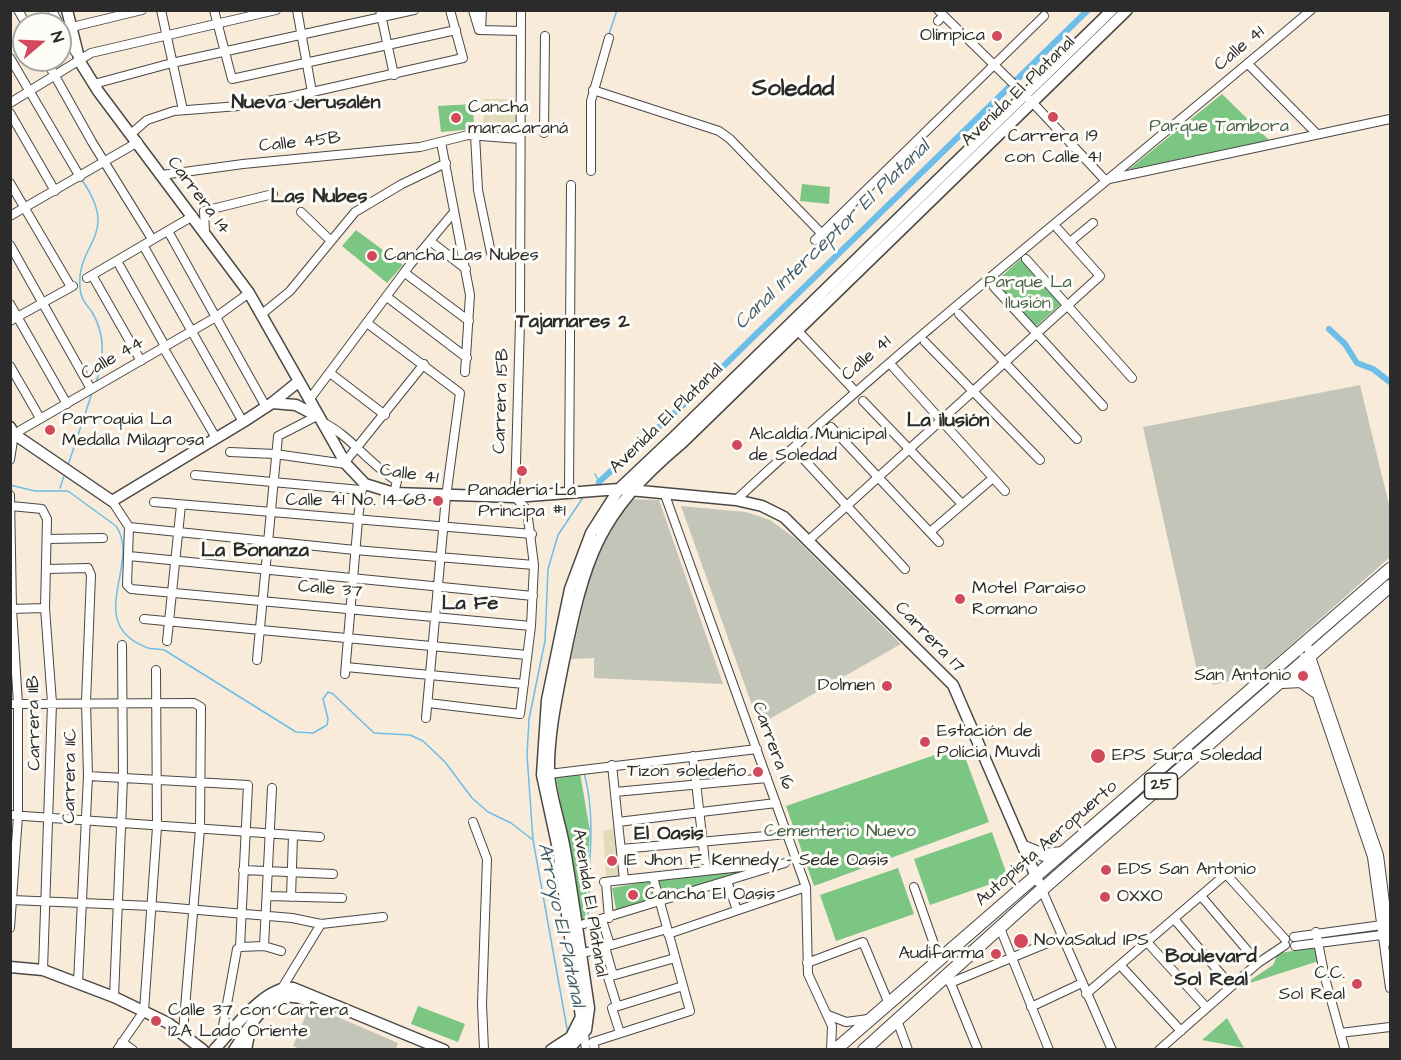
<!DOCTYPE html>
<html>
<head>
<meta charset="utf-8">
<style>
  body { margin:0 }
  #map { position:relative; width:1401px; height:1060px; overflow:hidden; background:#f9ebda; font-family:"Architects Daughter",sans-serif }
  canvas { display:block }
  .frame { position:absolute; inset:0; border:12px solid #2b2b2b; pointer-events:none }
  .north { position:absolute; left:12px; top:12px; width:60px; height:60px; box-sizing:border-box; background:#fdfcf7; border:2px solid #a9a8a5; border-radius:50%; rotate:71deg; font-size:16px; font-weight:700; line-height:24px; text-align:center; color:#2b2b2b }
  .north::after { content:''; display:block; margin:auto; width:21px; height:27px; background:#d1495b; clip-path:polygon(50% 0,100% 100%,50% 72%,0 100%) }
</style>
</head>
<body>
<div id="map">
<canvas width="1401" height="1060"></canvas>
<div class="frame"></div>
<div class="north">N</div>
</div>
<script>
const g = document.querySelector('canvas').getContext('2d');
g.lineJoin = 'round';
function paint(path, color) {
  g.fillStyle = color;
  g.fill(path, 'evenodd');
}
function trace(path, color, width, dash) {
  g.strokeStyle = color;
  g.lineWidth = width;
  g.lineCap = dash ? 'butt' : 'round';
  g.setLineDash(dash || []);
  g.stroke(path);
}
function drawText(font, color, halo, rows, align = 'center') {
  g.font = font + ' "Architects Daughter",sans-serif';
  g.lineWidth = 6;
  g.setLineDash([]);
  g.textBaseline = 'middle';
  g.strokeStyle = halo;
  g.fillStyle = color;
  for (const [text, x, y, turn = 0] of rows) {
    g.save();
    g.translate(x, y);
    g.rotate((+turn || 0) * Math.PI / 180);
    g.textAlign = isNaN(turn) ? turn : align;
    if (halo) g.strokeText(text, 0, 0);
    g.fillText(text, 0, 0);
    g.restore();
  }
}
paint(new Path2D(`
  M484 99H516V136L483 134Z
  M616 828 621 876 606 877 603 831Z`), '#e0dcbb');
paint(new Path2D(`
  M1360 385 1390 509V557L1258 674 1213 685 1211 678 1199 680 1143 427Z
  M629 499 659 500 723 684 594 678V658L571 659 590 575 614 522Z
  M681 506 746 512 770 520 796 539 901 644 759 725Z
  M310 1005 398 1043 396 1049 303 1050 293 1046Z`), '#c4c5b9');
paint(new Path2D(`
  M1222 94 1269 140 1128 170Z
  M473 104 474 129 441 132 438 106Z
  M802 184 830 187 829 204 800 201Z
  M356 230 403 265 387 283 342 246Z
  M1022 258 1062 303 1034 328 994 283Z
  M961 746 989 822 814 886 786 806Z
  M580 773 590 831 585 922H581L556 777Z
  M992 832 1008 878 930 905 914 859Z
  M776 864 662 899 657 879Z
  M898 868 914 914 836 941 820 895Z
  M650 881 653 903 616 909 612 888Z
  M1316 948 1319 961 1250 983 1249 981 1273 965 1278 953Z
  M418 1006 465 1024 458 1042 411 1024Z
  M1227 1018 1244 1048 1202 1040Z`), '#7cc684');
trace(new Path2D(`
  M609 34 617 10
  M82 180C121 237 76 241 80 288 80 298 86 304 92 312 106 336 104 358 96 383
  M68 465 92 393
  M10 485 35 491H68L116 526C142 563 82 624 148 648 154 650 160 648 166 651L296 732 313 733 327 725 328 719 323 699 328 692 333 694 374 733 410 735 423 741 445 762 472 798 488 812 511 823 533 840
  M594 486 599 482 595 474
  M60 488 64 476
  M584 773C592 801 592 829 590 858 588 880 591 896 587 920
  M568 1034 533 840 527 755 529 719 545 641 548 569 558 535 584 496`), '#6cbde7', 1.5);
trace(new Path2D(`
  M1329 329 1345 344 1357 363 1373 369 1390 382
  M599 482 696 393 1088 10`), '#6cbde7', 6);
const minor = new Path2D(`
  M18 10 26 24
  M52 10 59 24
  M161 10 183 110
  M214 10 232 79 456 30
  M297 10 312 92
  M380 10 394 75
  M473 10 479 30 521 31
  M938 10 1032 102 1105 180
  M938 21 939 20
  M60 26 75 52
  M72 27 142 10
  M481 30 482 10
  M10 58 80 177
  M46 60 92 142 152 239
  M1248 64 1316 133
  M94 84 172 63 414 10
  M593 90 719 131 730 139 822 234
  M10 103 91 53 276 10
  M10 113 55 191
  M132 133 147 120 174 111 239 106 290 97 463 58 450 10
  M544 133 545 36
  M475 135 478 190 491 253
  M441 142 470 295 465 372
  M591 171V101L609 38
  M162 175 243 164 420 147 468 135 520 139
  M1109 179 1390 119
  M10 183 71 287
  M301 212 331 241
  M10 216 138 142
  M168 231 266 407
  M205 232 204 211 273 194
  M815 240 1044 16
  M430 241 466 269
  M1070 242 1093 223
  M10 245 91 389
  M143 245 243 422
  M1026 259 1132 378
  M117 261 165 346
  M405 273 469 321
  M92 275 141 361
  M87 278 193 216
  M994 287 1103 406
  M387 297 467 358
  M10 304 67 404
  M262 314 290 291 355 212 402 184 446 163
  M959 314 1077 439
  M10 321 73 286
  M367 323 460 393 446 497 426 718
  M798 331 855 391
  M925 342 1040 460
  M163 347 216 438
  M10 366 40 418
  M893 367 1005 491
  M330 373 385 415
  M309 400 409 266 454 212
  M863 401 962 504
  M322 422C350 435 370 465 397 481L394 493
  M831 427 939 542
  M230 452 275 454 346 464
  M798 453 905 569
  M10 460 14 434 216 317 249 293
  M345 462 424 364
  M195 475 361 490
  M569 492 571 185
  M10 495 12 609 18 704V816L10 928
  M665 495 806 887 808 974 832 1026 831 1050
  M736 500C921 328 1119 173 1311 10
  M112 501 129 527 127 585 131 589 531 626
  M154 502 532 534
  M11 506 42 509 47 519 45 608 52 703 43 970
  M129 527 355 550 534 565
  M930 532 993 478
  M47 539 103 538
  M809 540 1100 276 1058 229
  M129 556 533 596
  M47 569 88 568 91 575 86 702 88 776 78 983
  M10 609 45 608
  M144 619 527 655
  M167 641 181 505
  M1306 642 1379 855 1390 942
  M1304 657 1372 857 1390 988
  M257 660 278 436 317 416
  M346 667 524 684
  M345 674 358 520 361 492 365 484
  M428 703 520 714 531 626 534 565 527 510 515 497 520 322 521 10
  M10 704 194 703 201 707 200 829 183 1032
  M693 756 706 871
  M612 765 624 880
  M549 774 757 749
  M88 776 248 785 240 947 237 949 223 1026 228 1035
  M615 792 767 778
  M10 815 320 837
  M473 822 487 859 482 1004 484 1050
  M618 822 776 803
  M621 849 788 834
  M243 870 333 874
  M727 881 737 910
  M604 882 769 864
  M606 883 609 918
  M914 887 940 961
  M1042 890 1112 1050
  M267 896 342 898
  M1201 896 1258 963
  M291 897 293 836
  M12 900 152 906 292 918 321 924 383 917
  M602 920 610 945
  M1175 920 1231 986
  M584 924 785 863
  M1000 928 1049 1050
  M1316 932 1325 978 1345 1050
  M668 934 806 887
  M1294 937 1382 925 1385 928
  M1147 942 1206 1007
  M264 946 272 788
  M1295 946 1389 934
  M240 947 264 946 281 951
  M605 947 613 975
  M587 952 667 929
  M807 963 863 942 889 1004
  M1121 966 1181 1031
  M949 979 978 1050
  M950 983 1062 937
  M282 988 321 924
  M1086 994 1226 874 1285 939
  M114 997 123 778 122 645
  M617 1006 608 977 675 958
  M1031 1007 1082 983
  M828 1015 846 1022 868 1019
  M897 1020 908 1050
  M620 1033 612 1008 683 986
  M1340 1033 1390 1027
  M584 1034 586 1050
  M122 1042 133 1050
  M117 1050 144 1011 157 827 156 670
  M595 1050 593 1042 690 1011 653 877
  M1159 1050 1258 963 1285 945`);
const major = new Path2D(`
  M67 10 80 62 98 91 249 293 346 464 365 484 394 493 515 497 619 489 736 500 762 506 784 517 953 685 1038 881
  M272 403 296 405 317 416
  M10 427 14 434 112 501 243 422 272 403 298 382
  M10 967 43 970 114 997 168 1023 203 1050
  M214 1050C233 1030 265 985 293 988L444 1050
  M234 1050C252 1024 269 985 306 1000
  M246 1050 250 1029
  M551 1050 571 1037 581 1017 558 849 542 775 547 700 570 589 591 533 619 489 673 438 1112 10
  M568 1050 586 1030 589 1008C581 955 574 902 565 850 561 825 551 799 549 774 548 738 556 700 563 665 585 558 596 515 682 443L1127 10`);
const highway = new Path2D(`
  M1282 682 1301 681 1315 691
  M1024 847 1044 855 1062 853
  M835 1050 1390 569
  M864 1050 1038 893 1390 586`);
trace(minor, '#4a4845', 10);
trace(major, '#4a4845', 13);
trace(highway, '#4a4845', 14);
trace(minor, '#fff', 8);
trace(major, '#fff', 10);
trace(highway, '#fff', 12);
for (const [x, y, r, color] of [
  [997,36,6,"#d1495b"],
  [1053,117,6,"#d1495b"],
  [456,118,6,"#d1495b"],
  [372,256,6,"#d1495b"],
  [50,430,6,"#d1495b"],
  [737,445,6,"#d1495b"],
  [522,471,6,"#d1495b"],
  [438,501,6,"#d1495b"],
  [960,599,6,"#d1495b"],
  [1303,676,6,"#d1495b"],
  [887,686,6,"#d1495b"],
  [925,742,6,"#d1495b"],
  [1098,756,8,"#d1495b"],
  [758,772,6,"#d1495b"],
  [612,861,6,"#d1495b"],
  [1106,870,6,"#d1495b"],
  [633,895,6,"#d1495b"],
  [1105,897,6,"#d1495b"],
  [1021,941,8,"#d1495b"],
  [996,954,6,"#d1495b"],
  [1357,984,6,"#d1495b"],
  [156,1021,6,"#d1495b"]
]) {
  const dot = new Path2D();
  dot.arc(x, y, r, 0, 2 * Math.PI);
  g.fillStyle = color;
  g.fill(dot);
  trace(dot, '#fdfcf7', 2);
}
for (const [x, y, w] of [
  [1161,786,33]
]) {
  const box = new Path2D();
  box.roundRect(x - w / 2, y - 13, w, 26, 4.5);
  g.fillStyle = '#fdfcf7';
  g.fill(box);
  trace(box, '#2b2b2b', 1.5);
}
drawText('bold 16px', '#2b2b2b', null, [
  ["25",1161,786]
]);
drawText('18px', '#2b2b2b', '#fdfcf7', [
  ["Olímpica",985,36,"right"],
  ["Cancha",468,108],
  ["maracaraná",468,129],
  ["Carrera 19",1053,137,"center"],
  ["con Calle 41",1053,158,"center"],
  ["Cancha Las Nubes",384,256],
  ["Parroquia La",62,420],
  ["Medalla Milagrosa",62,441],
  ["Alcaldía Municipal",749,435],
  ["de Soledad",749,456],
  ["Panadería La",522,491,"center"],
  ["Principa #1",522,512,"center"],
  ["Calle 41 No. 14-68",426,501,"right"],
  ["Motel Paraiso",972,589],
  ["Romano",972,610],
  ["San Antonio",1291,676,"right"],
  ["Dolmen",875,686,"right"],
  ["Estación de",937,732],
  ["Polícia Muvdi",937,753],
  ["EPS Sura Soledad",1112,756],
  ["Tizon soledeño",746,772,"right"],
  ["IE Jhon F. Kennedy - Sede Oasis",624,861],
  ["EDS San Antonio",1118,870],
  ["Cancha El Oasis",645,895],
  ["OXXO",1117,897],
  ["NovaSalud IPS",1034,941],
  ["Audifarma",984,954,"right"],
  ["C.C.",1345,974,"right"],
  ["Sol Real",1345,995,"right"],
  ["Calle 37 con Carrera",168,1011],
  ["12A Lado Oriente",168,1032]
], 'left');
drawText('18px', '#2b2b2b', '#fdfcf7', [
  ["Calle 41",1240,49,-40],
  ["Avenida El Platanal",1019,92,-44],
  ["Calle 45B",300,143,-6],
  ["Carrera 14",198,196,53],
  ["Calle 44",113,359,-30],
  ["Calle 41",867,359,-41],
  ["Carrera 15B",502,401,-88],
  ["Avenida El Platanal",667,419,-44],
  ["Calle 41",409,475,8],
  ["Calle 37",330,590,5],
  ["Carrera 17",929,638,46],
  ["Carrera 11B",35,723,-91],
  ["Carrera 16",772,746,70],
  ["Carrera 11C",71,776,-89],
  ["Autopista Aeropuerto",1047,844,-41],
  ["Avenida El Platanal",589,903,81]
]);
drawText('18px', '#47614a', '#fdfcf7', [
  ["Parque Tambora",1219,127],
  ["Parque La",1028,283],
  ["Ilusión",1028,304],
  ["Cementerio Nuevo",840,832]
]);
drawText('bold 20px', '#2b2b2b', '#fdfcf7', [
  ["Nueva Jerusalén",306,104],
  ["Las Nubes",319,198],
  ["Tajamares 2",573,323],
  ["La ilusión",948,422],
  ["La Bonanza",255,552],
  ["La Fe",470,605],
  ["El Oasis",669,835],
  ["Boulevard",1211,958],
  ["Sol Real",1211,981]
]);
drawText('italic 20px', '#425e6d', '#fdfcf7', [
  ["Canal Interceptor El Platanal",833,236,-44],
  ["Arroyo El Platanal",560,925,78]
]);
drawText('bold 24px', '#2b2b2b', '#fdfcf7', [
  ["Soledad",793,90]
]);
</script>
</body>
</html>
